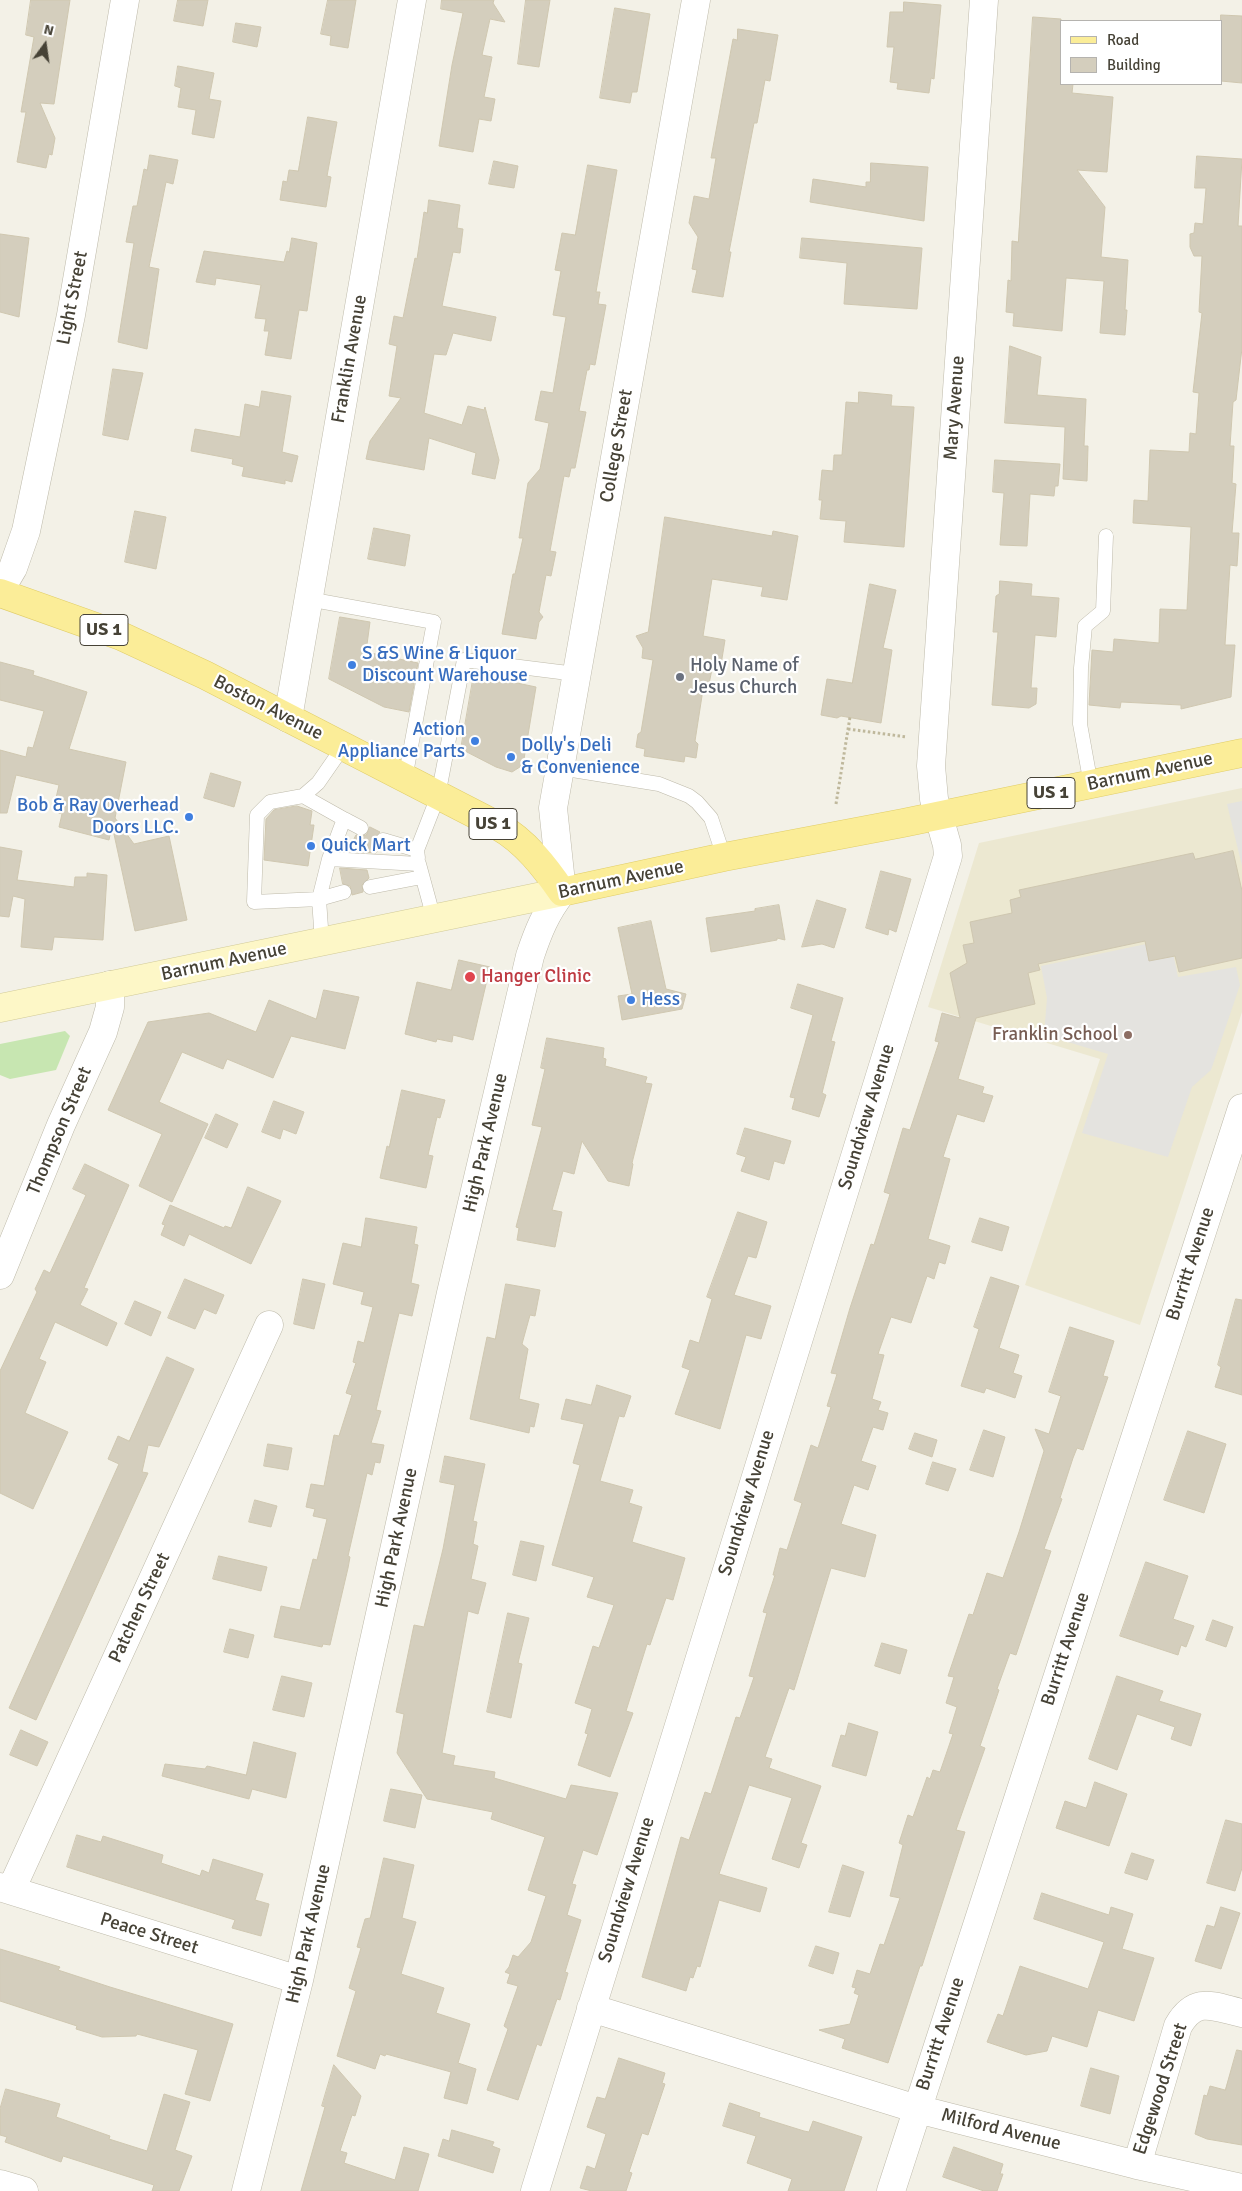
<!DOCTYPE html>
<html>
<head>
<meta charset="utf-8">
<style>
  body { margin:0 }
  #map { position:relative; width:1242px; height:2191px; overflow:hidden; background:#f3f1e7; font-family:Signika,sans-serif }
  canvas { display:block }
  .legend { position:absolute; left:1060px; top:20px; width:162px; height:65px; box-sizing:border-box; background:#fff; border:1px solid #b5b3af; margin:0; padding:6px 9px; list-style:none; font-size:15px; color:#464236 }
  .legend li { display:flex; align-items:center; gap:10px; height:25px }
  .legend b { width:25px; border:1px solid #b5b3af }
  .north { position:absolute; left:20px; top:20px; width:50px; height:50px; -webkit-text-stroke:4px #fff; paint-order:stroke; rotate:14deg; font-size:14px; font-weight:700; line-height:20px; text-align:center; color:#464236 }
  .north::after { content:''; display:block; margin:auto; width:18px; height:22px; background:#464236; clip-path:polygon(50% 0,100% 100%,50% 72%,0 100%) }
</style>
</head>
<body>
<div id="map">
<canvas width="1242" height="2191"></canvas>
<ul class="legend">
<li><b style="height:6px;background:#fbed98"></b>Road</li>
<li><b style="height:14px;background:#d4cebd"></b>Building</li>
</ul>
<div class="north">N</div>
</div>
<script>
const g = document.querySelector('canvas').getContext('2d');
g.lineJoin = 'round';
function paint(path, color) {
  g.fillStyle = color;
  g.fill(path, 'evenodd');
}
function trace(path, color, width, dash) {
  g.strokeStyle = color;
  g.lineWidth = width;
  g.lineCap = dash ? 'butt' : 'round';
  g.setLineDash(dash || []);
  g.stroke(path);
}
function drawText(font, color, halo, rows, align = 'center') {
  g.font = font + ' Signika,sans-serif';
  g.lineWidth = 4.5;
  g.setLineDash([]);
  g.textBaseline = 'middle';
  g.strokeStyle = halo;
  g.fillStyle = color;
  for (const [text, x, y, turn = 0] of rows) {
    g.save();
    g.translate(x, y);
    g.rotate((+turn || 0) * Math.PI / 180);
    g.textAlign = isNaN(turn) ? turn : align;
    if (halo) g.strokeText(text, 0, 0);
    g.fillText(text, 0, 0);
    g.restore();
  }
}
paint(new Path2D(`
  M1242 788V1012L1140 1325 1025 1285 1100 1059 928 1007 979 843Z`), '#ece8d1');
paint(new Path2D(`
  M65 1031 70 1036 56 1070 10 1079 0 1075V1044Z`), '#c7e6b1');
paint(new Path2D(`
  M1242 801V866L1227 804Z
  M1170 939 1178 977 1236 967 1240 985 1211 1070 1192 1087 1168 1157 1082 1133 1108 1054 1044 1035 1047 998 1041 966Z`), '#e4e3df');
const building = new Path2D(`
  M31 0H70L54 104 40 103 55 138 52 155 49 154 46 168 17 162 26 112H21L34 37 26 35Z
  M178 0H208L203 26 174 21Z
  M328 0H356L348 48 330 45 331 36 321 34Z
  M442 0H494L493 3 505 22 490 19 482 55 492 57 484 97 495 99 491 121 479 119 473 152 439 146 452 65 463 13 441 9Z
  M526 0H550L539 67 518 64Z
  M904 2 941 5 934 79 931 78 929 93 897 89 898 83 890 82 894 47H887L890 12H903Z
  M615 8 650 14 637 92H632L630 103 600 98Z
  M1221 15 1242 16V83L1221 81Z
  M1033 17 1061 19V84H1073L1072 93 1113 97 1107 172 1077 170 1105 207 1101 257 1128 260 1125 310H1127L1125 335 1100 333 1104 281 1066 278 1062 331 1013 326 1014 313 1006 312 1008 280 1011 281 1012 241 1018 242Z
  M236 23 261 27 257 47 233 42Z
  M738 29 778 35 770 81 765 80 757 123H754L729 252H731L723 297 692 292 697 270 692 269 698 237 689 223 694 196 709 199 716 158H711L733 39 737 40Z
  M178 66 214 73 209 99 221 101 214 138 192 134 196 110 178 107 181 88 175 86Z
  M308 117 337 122 327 176 331 177 326 207 280 200 283 181 287 182 289 170 298 171Z
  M150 155 178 160 173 184 166 182 149 267 159 269 147 349 118 342 134 243 126 242 133 206H137L144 169 147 170Z
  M1197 156 1242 159 1238 226H1242V348L1236 400 1233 402 1230 446H1234L1232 483 1236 484 1232 533H1239L1237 566 1230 565 1225 645H1235L1231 697 1181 709V705L1121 702 1120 708 1089 705 1092 650 1113 652 1114 639 1159 643 1160 609 1187 610 1191 527 1133 523 1134 500 1148 501 1150 450 1189 452 1190 433 1196 434 1199 393 1193 392 1202 313 1199 312 1202 256H1194L1190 247V234L1194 233 1195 223 1203 224 1206 188H1195Z
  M494 161 518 166 514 188 489 184Z
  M871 163 928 167 924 221 810 202 813 179 866 187V182H870Z
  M588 165 617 170 596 292H600L598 304 606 305 595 365 590 364 589 370H587L579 411 586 412 575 468H571L569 477 564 476 550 551 556 552 551 576 546 575 539 612 543 617 539 622 536 639 502 634 513 574H515L523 538H519L528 483 540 469 549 423 535 420 541 391 553 393 566 317 553 315 561 271 555 270 562 233 575 235Z
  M429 200 460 205 457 228 463 229 460 253 453 252 442 306 496 317 491 341 453 333 446 355 434 354 424 413 462 425 468 406 484 410 485 407 499 460 495 479 472 474 476 453 429 438 424 470 366 459 370 441 401 398 389 396 397 346 389 344 394 316 403 318 415 258 417 259 424 212 427 213Z
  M0 234 29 238 19 317 0 312Z
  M292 238 317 243 307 311 299 310 291 359 265 355 269 331H264L266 319 255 318 261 285 216 278 215 285 196 282 204 251 284 262 287 251 289 252Z
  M802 238 922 248 917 309 844 304 847 263 800 258Z
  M1010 346 1041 357 1037 395 1086 399 1084 446H1088L1087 481 1063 479 1065 427 1005 423Z
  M113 369 143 373 128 440 103 435Z
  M262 391 291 396 282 452 298 456 292 482 285 480V484L242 476 244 467 232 464 233 459 191 451 195 429 240 437 245 404 259 407Z
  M859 392 892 395 891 406 914 407 904 547 844 542 846 521 820 519 822 500H819L822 470 833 471 834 455H842L846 402 858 403Z
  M995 460 1060 464 1058 486H1055L1054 496 1030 494 1027 546 1000 545 1004 493 993 492Z
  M135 511 166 517 156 569 125 562Z
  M665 517 772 536 773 531 798 536 787 600 761 596 763 587 712 579 703 636 725 640 720 671 712 669 709 684 704 683 695 741 698 744 696 758 685 756 684 762 644 756 645 749 636 747 638 734 641 732 653 660 642 658 643 648 636 636 648 632Z
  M374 528 410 535 405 566 368 559Z
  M1000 581 1032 584 1031 596 1059 598 1056 637 1035 635 1031 688H1037L1036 704 1029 708 992 705 998 632H993L996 596 999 594Z
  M870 584 896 590 883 648 892 650 881 723 841 716 837 718 821 715 827 679 852 683Z
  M340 617 370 622 366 652 418 663 409 712 384 707 329 679Z
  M0 662 34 671 33 675 87 692 69 749 126 762 115 818 134 844 169 836 187 920 135 931 112 825 109 840 59 827 62 814 53 811 59 785 16 775 7 813H0V750L26 757 28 747 33 748 44 711 0 700Z
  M474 674 536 687 523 765 512 772 496 767 461 749Z
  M211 773 241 782 234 807 204 798Z
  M297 806 312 811 310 825H314L308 866 264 860 266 819 274 810Z
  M370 827 380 832 375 838V843L379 848 376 853 347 851 356 835H366Z
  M0 847 22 851 17 880 74 887 75 877H87V873L107 875 103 940 54 937 52 950 21 947 25 899 13 896 9 917 0 916Z
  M1233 851 1242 891V958L1179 972 1175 956 1149 961 1145 941 1038 964 1040 970 1028 973 1035 1004 976 1018 958 1079 984 1087 982 1093 993 1096 984 1122 957 1114 943 1157 950 1159 928 1239 950 1246 945 1264 939 1262 934 1279 927 1276 911 1323 891 1317 878 1354 884 1355 872 1399 881 1402 878 1410 888 1413 883 1430 873 1427 861 1461 876 1466 868 1490 854 1485 841 1524 876 1535 865 1577 831 1568 794 1690 789 1688 765 1757 772 1759 769 1768 821 1786 801 1843 807 1845 799 1868 772 1859 792 1798 749 1785 719 1874 767 1888 760 1912 719 1900 700 1967 697 1966 693 1978 690 1977 686 1991 642 1977 681 1837 689 1840 705 1792 711 1794 736 1717 740 1718 754 1677 749 1676 767 1613 763 1612 775 1575H773L780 1548 787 1550 802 1503 794 1500 811 1445 818 1448 831 1407 827 1406 837 1374 831 1373 850 1308 871 1244 874 1245 890 1194 884 1192 903 1128 910 1130 939 1042 935 1041 942 1013 960 1018 950 973 967 963 963 945 974 943 970 922 1012 913 1010 900 1021 897 1019 890 1193 853 1195 859Z
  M340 868 367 870 369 878 362 885 363 892 352 895 350 886 343 884Z
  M881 871 911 879 896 932 889 929 888 935 866 928Z
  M817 900 846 909 834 948 822 944 802 947Z
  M779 905 785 940 777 938V940L711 952 706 918 755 911V909Z
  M651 921 666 989 686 994 682 1009 622 1020 618 996 632 994 618 928Z
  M459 960 490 967 473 1040 453 1035 452 1042 437 1039 436 1042 405 1034 417 982 451 990Z
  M798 984 843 998 831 1041 835 1042 822 1093 826 1095 819 1117 792 1109 795 1098 790 1097 813 1015 791 1008Z
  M324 990 359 997 345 1049 291 1036 273 1078 227 1059 223 1069 182 1052 159 1102 208 1124 172 1202 139 1186 162 1134 108 1110 148 1022 209 1013 256 1032 269 1000 316 1019Z
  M547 1038 604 1048 603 1058 606 1059 605 1066 647 1077 645 1083 652 1084 632 1163 633 1164 629 1186 608 1181 582 1141 574 1174 563 1171 552 1210 562 1212 555 1247 517 1240 519 1228 516 1227 542 1127 532 1125 545 1069 541 1068Z
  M402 1090 445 1100 440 1118 437 1117 428 1155 433 1156 426 1188 380 1178 387 1146 389 1147Z
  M274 1101 304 1112 296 1134 283 1129 280 1139 262 1132Z
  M216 1114 238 1124 227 1148 205 1138Z
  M745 1128 791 1141 784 1164 774 1161 769 1180 741 1171 746 1157 737 1154Z
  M85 1164 129 1185 84 1288 88 1289 80 1305 117 1323 107 1346 55 1322 39 1359 46 1362 25 1413 68 1432 33 1509 0 1493V1371L37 1292 35 1289 44 1270 50 1273 86 1195 73 1189Z
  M248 1187 281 1201 251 1264 189 1234 184 1246 161 1235 165 1225 162 1224 170 1205 224 1228 225 1226 231 1228Z
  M738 1212 767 1222 756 1258 748 1256 734 1295 771 1306 761 1339 746 1335 720 1429 675 1414 690 1370 682 1367 690 1340 699 1343 712 1299 707 1297Z
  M366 1218 417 1227 414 1244 418 1245 411 1283 419 1285 412 1316 399 1313 376 1410 381 1411 371 1443 384 1445 380 1463 375 1462 372 1475 367 1473 348 1556 350 1557 348 1568 330 1645 323 1644 322 1647 274 1637 281 1606 300 1610 313 1559 317 1560 327 1519 313 1516 315 1509 306 1507 311 1484 324 1486 334 1435 339 1436 352 1395 346 1393 356 1363 353 1362 358 1341 364 1343 373 1307 361 1304 364 1292 333 1284 343 1243 361 1247Z
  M980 1218 1009 1227 1002 1251 972 1242Z
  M991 1277 1019 1286 999 1348 1019 1355 1013 1373 1022 1376 1015 1398 986 1388 984 1393 961 1386 979 1329 974 1327Z
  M185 1279 224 1295 216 1314 204 1309 195 1329 168 1318Z
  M303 1279 325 1284 314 1329 294 1324Z
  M506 1284 540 1290 535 1316 530 1315 522 1344 528 1349 519 1399 539 1404 534 1427 530 1426 529 1433 470 1419 487 1337 495 1339Z
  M1236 1299 1242 1300V1395L1215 1387 1221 1367 1218 1365Z
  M135 1301 161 1312 151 1336 125 1324Z
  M1070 1327 1114 1341 1103 1376 1108 1377 1083 1450 1077 1448 1073 1458 1060 1498 1062 1499 1044 1549 1051 1551 1016 1655 1010 1653 997 1689 999 1690 980 1746 985 1748 956 1830 965 1832 922 1966H920L888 2063 842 2048 845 2039 819 2030 850 2024 859 1995 854 1993 856 1988 852 1987 857 1970 870 1974 880 1944 884 1945 900 1898 890 1896 903 1845 899 1843 908 1815 913 1817 927 1777 930 1779 933 1770 940 1772 953 1734 949 1733 957 1707 946 1703 954 1677 948 1676 969 1614 973 1615 987 1573 1003 1578 1019 1532 1044 1451 1035 1429 1049 1434 1061 1396 1049 1392Z
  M167 1357 194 1369 159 1447 148 1445 142 1472 148 1473 36 1720 9 1708 119 1464 108 1459 118 1436 129 1441Z
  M597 1385 631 1396 624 1417 619 1416 600 1481 633 1490 629 1503 642 1507 632 1542 685 1558 673 1600 666 1598 650 1645 647 1644 626 1711 633 1713 610 1777 578 1765 588 1734 585 1733 592 1709 575 1703 593 1646 599 1648 614 1605 587 1597 594 1577 552 1565 580 1465 573 1463 584 1424 561 1419 566 1399 591 1405Z
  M984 1430 1005 1437 993 1477 970 1470Z
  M1188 1431 1226 1444 1204 1513 1164 1500Z
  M915 1433 937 1440 932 1457 909 1449Z
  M268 1444 292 1448 288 1470 264 1466Z
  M445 1456 485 1464 473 1521 477 1522 473 1544 478 1546 471 1579 486 1583 478 1614 468 1611 442 1753 455 1756 453 1765 495 1772 494 1778 566 1799 571 1785 618 1793 597 1855 583 1850 572 1884 576 1885 567 1915 581 1920 565 1972 568 1973 560 2000 557 1999 541 2046 537 2044 518 2100 487 2090 508 2029 504 2026 518 1986 507 1983 510 1974 505 1972 509 1967 513 1955 518 1957 531 1942 546 1896 528 1890 545 1837 491 1819 493 1812 427 1799 397 1753 404 1714 396 1712 414 1625 424 1627 443 1549 455 1485 440 1482Z
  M933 1462 956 1469 948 1491 926 1484Z
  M255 1500 277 1506 271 1527 249 1522Z
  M521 1541 544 1546 536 1581 513 1575Z
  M219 1556 267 1567 261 1591 213 1579Z
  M1146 1562 1188 1576 1173 1619 1194 1626 1186 1647 1181 1645 1178 1655 1120 1636Z
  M508 1613 529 1618 518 1663 522 1664 511 1718 487 1712Z
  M1213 1620 1233 1627 1226 1647 1206 1640Z
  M230 1629 254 1635 248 1658 224 1652Z
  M882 1643 907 1650 900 1674 875 1666Z
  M282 1676 312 1683 304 1717 273 1710Z
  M1117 1676 1163 1691 1159 1701 1201 1714 1191 1746 1171 1739 1175 1727 1137 1714 1117 1770 1089 1759Z
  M849 1723 878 1732 866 1776 832 1766 841 1735 845 1736Z
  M21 1730 48 1742 37 1766 10 1755Z
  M254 1742 296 1753 286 1798 252 1789 249 1799 162 1776 165 1764 205 1769 207 1766 246 1775Z
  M1095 1782 1127 1794 1109 1846 1056 1828 1065 1801 1086 1808Z
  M391 1789 422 1795 415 1828 384 1821Z
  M1226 1820 1242 1824V1868L1235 1891 1207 1883Z
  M77 1835 101 1842 103 1836 163 1855 161 1863 200 1876 202 1870 209 1873 213 1859 263 1874 255 1900 269 1904 261 1936 232 1928 235 1920 67 1867Z
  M1132 1853 1154 1860 1147 1880 1125 1873Z
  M384 1858 414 1865 402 1918 416 1922 401 1974 444 1988 436 2013 470 2024 458 2063 476 2069 467 2104 444 2098 451 2072 386 2054 385 2056 380 2054 375 2069 337 2056 356 1991 349 1988 361 1948 357 1947 365 1919 370 1918Z
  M843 1865 864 1872 850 1917 829 1912Z
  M1042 1893 1109 1915 1111 1907 1133 1914 1122 1949 1154 1958 1134 2021 1098 2010 1087 2047 1052 2036 1047 2051 1026 2055 987 2042 998 2014 1003 2016 1020 1966 1088 1989 1104 1942 1034 1919Z
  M1221 1907 1240 1913 1221 1969 1195 1961 1207 1925 1214 1927Z
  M816 1946 839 1953 833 1974 809 1966Z
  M0 1949 60 1967 58 1970 110 1987 233 2024 210 2101 185 2094 198 2050 137 2034 136 2036 102 2037 76 2029 77 2026 0 2001Z
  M1237 2050 1242 2051V2145L1207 2139 1195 2134 1204 2095 1207 2096 1210 2086 1225 2090Z
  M619 2058 665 2073 662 2083 665 2084 648 2135 642 2133 629 2172 632 2173 626 2191H592L580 2188 587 2166 595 2169 606 2134 587 2127 597 2097 605 2099Z
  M334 2065 361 2096 355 2116 352 2115 340 2151 347 2153 344 2163 395 2180 404 2147 429 2154 418 2191H301L325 2107 322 2106Z
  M1091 2068 1119 2076 1110 2114 1081 2106Z
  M6 2089 60 2104 56 2117 110 2136 109 2139 147 2151 164 2094 190 2102 175 2150 192 2156 179 2191H152L154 2185 63 2156 61 2162 5 2142 7 2137 0 2135V2109Z
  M730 2103 760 2113 759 2117 804 2131 809 2132 813 2121 862 2137 844 2191H788L792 2179 747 2163 756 2136 723 2126Z
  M452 2130 494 2142 492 2146 500 2149 493 2173 438 2156 443 2139 449 2141Z
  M954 2147 1003 2164 1000 2174H1003L997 2191H984L943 2177Z`);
paint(building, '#d4cebd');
trace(building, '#cfc7b0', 1);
const service = new Path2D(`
  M308 599 434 622 405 779
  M343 747 318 783 303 796 270 802 257 815 254 902 319 899 344 892
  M560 768 659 784 689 796 697 802 711 818 724 857
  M1091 785 1080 724 1081 668 1085 626 1103 611 1106 536
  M303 796 344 819
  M383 840 417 850 418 858
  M417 850 438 796 464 660 576 674
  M329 859 419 864 434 919
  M370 887 422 877
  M322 942 319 899 329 859 344 819 361 828`);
const minor = new Path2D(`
  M0 590 13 568 26 531 71 315 125 0
  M288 718 412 0
  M0 1275 61 1125 103 1032 110 1007V985
  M0 1887 299 1980
  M11 1890 269 1325
  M591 2008 917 2109 1137 2165 1242 2188
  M1137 2165 1178 2026C1196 1995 1214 2007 1242 2013
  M0 2184 24 2191
  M246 2191 299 1980 451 1293 530 956C538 932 546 912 562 892L553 808 696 0
  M535 2191 948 856 947 845 934 799 931 766 984 0
  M891 2191 1242 1108`);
const secondary = new Path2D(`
  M0 1008 562 892`);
const primary = new Path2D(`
  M0 593 121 636 205 675 498 826C525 841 545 867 562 892L724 857 903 823 1242 753`);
trace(service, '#bebaaa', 15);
trace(minor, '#bebaaa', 29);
trace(secondary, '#d1ca98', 29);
trace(primary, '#e0cd68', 29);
trace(new Path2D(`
  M848 729 907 737
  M836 804 850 717`), '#bfb89c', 3, [2.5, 2.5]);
trace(service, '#fff', 14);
trace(minor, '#fff', 28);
trace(secondary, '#fdf7c7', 28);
trace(primary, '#fbed98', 28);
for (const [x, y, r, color] of [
  [352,665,5,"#3f7fe0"],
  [680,677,5,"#6b7280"],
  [475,741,5,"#3f7fe0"],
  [511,757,5,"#3f7fe0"],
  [189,817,5,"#3f7fe0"],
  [311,846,5,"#3f7fe0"],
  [470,977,6,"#e0444e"],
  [631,1000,5,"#3f7fe0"],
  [1128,1035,5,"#8d6e63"]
]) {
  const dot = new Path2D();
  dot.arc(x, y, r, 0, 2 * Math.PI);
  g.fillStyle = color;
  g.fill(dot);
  trace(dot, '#fff', 2);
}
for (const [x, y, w] of [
  [104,630,48],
  [1051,793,48],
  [493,824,48]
]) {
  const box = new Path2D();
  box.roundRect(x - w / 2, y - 15.5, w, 31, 4);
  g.fillStyle = '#fff';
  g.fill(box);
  trace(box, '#464236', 1);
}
drawText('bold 18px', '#464236', null, [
  ["US 1",104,630],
  ["US 1",1051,793],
  ["US 1",493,824]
]);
drawText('19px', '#464236', '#fff', [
  ["Light Street",73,298,-79],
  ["Franklin Avenue",350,359,-80],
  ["Mary Avenue",955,408,-86],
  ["College Street",617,446,-80],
  ["Boston Avenue",268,708,27],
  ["Barnum Avenue",1150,772,-12],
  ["Barnum Avenue",621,880,-12],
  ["Barnum Avenue",224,962,-12],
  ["Soundview Avenue",867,1117,-73],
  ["Thompson Street",60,1131,-67],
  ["High Park Avenue",486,1143,-77],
  ["Burritt Avenue",1191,1264,-72],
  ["Soundview Avenue",747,1503,-73],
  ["High Park Avenue",397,1538,-78],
  ["Patchen Street",140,1608,-65],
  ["Burritt Avenue",1066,1649,-72],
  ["Soundview Avenue",627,1890,-73],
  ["Peace Street",149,1934,17],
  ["High Park Avenue",309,1934,-77],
  ["Burritt Avenue",941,2034,-72],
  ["Edgewood Street",1161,2089,-72],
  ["Milford Avenue",1001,2130,14]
]);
drawText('19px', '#366cbe', '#fff', [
  ["S &S Wine & Liquor",362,654],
  ["Discount Warehouse",362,676],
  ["Action",465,730,"right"],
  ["Appliance Parts",465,752,"right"],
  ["Dolly's Deli",521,746],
  ["& Convenience",521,768],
  ["Bob & Ray Overhead",179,806,"right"],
  ["Doors LLC.",179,828,"right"],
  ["Quick Mart",321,846],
  ["Hess",641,1000]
], 'left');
drawText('19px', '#5b616d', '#fff', [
  ["Holy Name of",690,666],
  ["Jesus Church",690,688]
], 'left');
drawText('19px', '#be3a42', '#fff', [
  ["Hanger Clinic",481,977]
], 'left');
drawText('19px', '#785e54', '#fff', [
  ["Franklin School",1118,1035]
], 'right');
</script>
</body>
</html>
